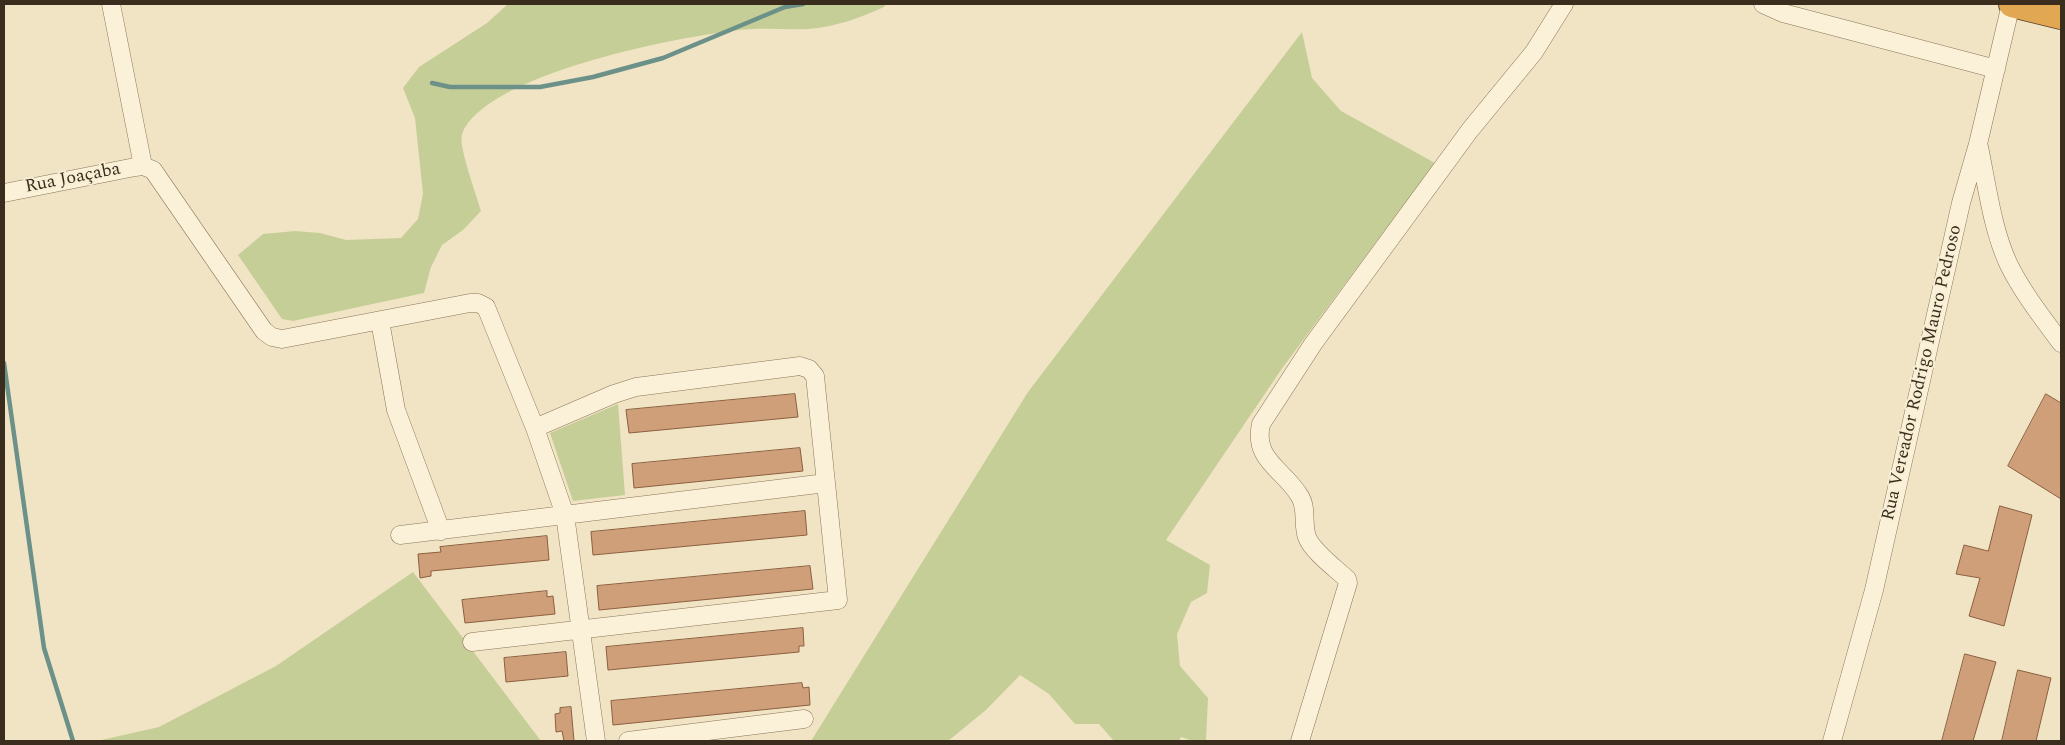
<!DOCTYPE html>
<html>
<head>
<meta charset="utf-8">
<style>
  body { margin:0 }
  #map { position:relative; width:2065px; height:745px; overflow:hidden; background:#f0e4c4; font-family:Spectral,serif }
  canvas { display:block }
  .frame { position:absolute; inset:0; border:5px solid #3b2d1e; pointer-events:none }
</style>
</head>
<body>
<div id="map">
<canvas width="2065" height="745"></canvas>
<div class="frame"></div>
</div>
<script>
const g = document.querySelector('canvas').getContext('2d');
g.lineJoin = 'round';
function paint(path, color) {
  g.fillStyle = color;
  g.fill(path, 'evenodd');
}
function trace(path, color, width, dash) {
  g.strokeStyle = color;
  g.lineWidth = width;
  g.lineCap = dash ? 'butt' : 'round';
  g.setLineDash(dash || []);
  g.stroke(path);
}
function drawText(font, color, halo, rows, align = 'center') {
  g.font = font + ' Spectral,serif';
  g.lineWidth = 4;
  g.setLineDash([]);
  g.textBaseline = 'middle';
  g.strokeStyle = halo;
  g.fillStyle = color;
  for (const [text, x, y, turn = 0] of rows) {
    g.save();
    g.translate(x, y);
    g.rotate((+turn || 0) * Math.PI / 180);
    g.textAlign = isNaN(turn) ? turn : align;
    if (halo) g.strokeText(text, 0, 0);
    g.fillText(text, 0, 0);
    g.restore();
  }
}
paint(new Path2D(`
  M508 4H886L884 7C860 18 835 27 808 29 783 30 757 27 732 31 673 38 484 75 462 134 458 146 477 196 481 211L463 230 442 245 431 267 424 293 293 321 282 319 238 255 263 234 295 231 320 233 346 240 401 238 418 219 423 194 415 118 403 88 419 67 487 23Z
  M1302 32 1312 78 1341 111 1435 163 1283 367 1166 540 1210 565 1207 593 1191 602 1177 634 1180 666 1208 698 1206 741H1193L1181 737 1179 741H1114L1099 724H1075L1049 694 1020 675 986 710 948 741H811L1028 392Z
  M618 404 625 495 573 501 550 433Z
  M413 572 541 741H97L159 727 276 666Z`), '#c6ce97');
trace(new Path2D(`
  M432 83 450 87H540L593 77 663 58 785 7 803 4
  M4 363 44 648 73 741`), '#6c9189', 4.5);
const building = new Path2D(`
  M795 394 798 417 629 433 626 410Z
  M2046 394 2061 403V499L2008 466Z
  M800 448 803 471 634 488 632 464Z
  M2000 506 2032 515 2004 626 1969 616 1980 578 1956 574 1964 545 1988 551Z
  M805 511 807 535 593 555 591 532Z
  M547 536 549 560 431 571V576L420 578 418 554 441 552 440 547Z
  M810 566 813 589 599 610 597 586Z
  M547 591V597L553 596 555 614 465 623 462 600Z
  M803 628 804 646H799V652L608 670 606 647Z
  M566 652 568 676 506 682 504 658Z
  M1965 654 1996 662 1973 741H1942Z
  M2018 670 2051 678 2036 741H2002Z
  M802 683 803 688 809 687 810 705 613 725 611 701Z
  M571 707 574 741H564L562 731 556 732 555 714 560 713V708Z`);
paint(building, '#cf9f79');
trace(building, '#8b5f3f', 1);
const minor = new Path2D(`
  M111 4 143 166
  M1763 4 1783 13 1996 69
  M1979 147C1987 185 1992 228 2008 263 2022 292 2042 317 2061 343
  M4 193 135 167 143 166 153 170 264 331 272 337 282 339 470 303H478L486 307 535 428 565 515 596 741
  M380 321 396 410 441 531
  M400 535 826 483
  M472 642 838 600 815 376 809 369 800 366 636 387 614 394 535 428
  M628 741 804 719
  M1300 741 1348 583 1347 579C1335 568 1312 551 1307 537 1302 523 1308 508 1299 495 1283 469 1253 460 1261 424L1313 344 1470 130 1534 52 1564 4
  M1832 741 1874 590 1961 203 1978 144 2011 4`);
const highway = new Path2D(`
  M2012 4 2061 16`);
trace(minor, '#8b755a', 19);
trace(highway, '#59432e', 28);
trace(minor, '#faf1d8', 18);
trace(highway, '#e1a753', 26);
drawText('18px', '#3b2d1e', '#f7eed4', [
  ["Rua Joaçaba",73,179,-11],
  ["Rua Vereador Rodrigo Mauro Pedroso",1923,373,-77]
]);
</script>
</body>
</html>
